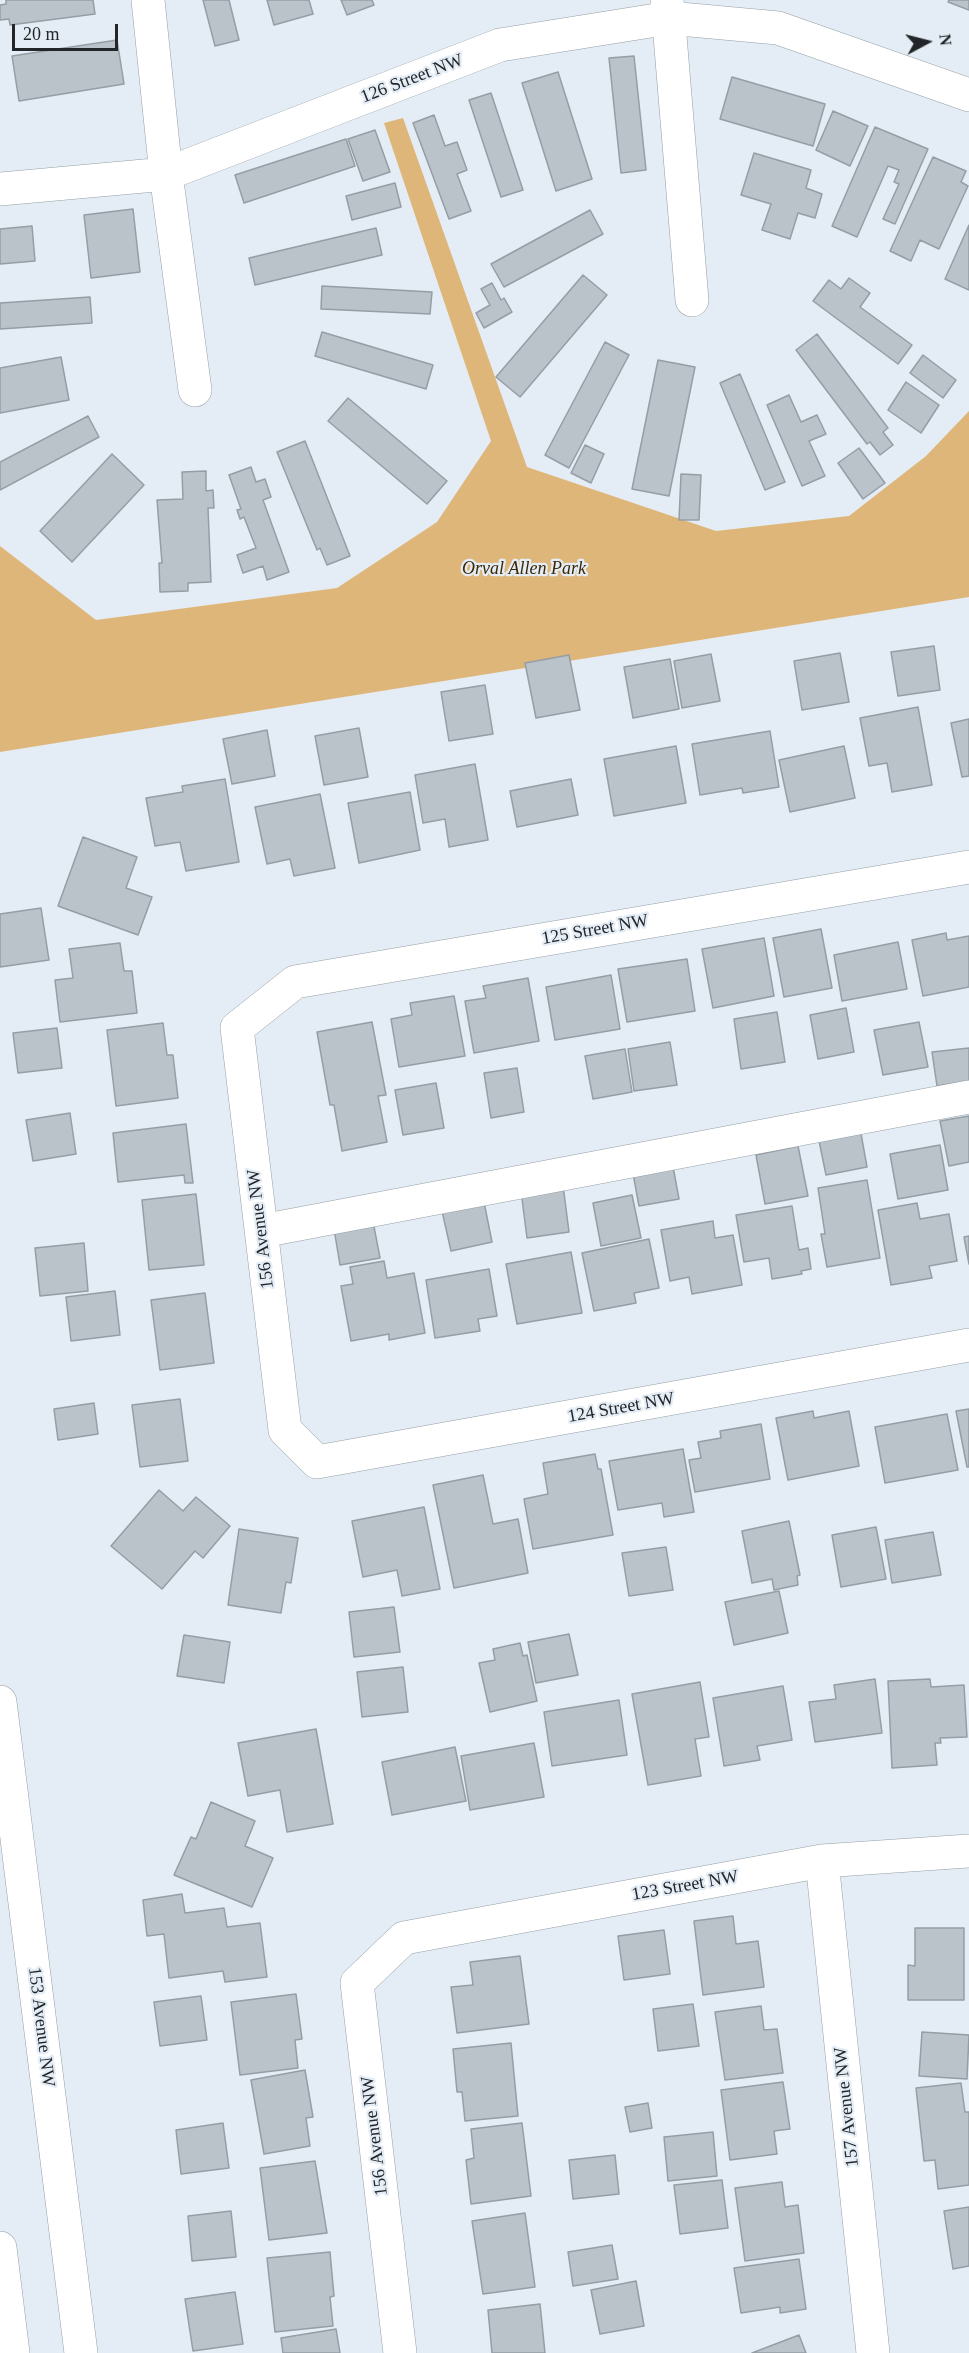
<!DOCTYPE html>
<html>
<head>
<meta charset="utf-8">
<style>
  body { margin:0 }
  #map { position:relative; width:969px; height:2353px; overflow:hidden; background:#e4edf5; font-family:"Times New Roman",serif }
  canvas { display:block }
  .north { position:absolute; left:897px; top:12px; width:60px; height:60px; -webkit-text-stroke:4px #e4edf5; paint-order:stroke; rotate:83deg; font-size:16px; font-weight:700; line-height:24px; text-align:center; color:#232629 }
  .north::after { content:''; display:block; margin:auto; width:21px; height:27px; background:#232629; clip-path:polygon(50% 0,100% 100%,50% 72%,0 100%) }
  .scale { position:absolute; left:12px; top:24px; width:106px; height:27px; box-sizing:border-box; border:3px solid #232629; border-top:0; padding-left:8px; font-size:18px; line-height:21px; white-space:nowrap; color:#232629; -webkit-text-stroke:4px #e4edf5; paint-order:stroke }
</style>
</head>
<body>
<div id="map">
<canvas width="969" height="2353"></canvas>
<div class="north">N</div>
<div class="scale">20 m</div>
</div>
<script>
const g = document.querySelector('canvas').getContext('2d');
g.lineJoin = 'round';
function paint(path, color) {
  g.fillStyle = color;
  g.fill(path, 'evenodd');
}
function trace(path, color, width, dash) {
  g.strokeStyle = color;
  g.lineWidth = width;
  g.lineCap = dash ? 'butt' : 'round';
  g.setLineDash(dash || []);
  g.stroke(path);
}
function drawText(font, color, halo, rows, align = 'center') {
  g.font = font + ' "Times New Roman",serif';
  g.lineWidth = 4.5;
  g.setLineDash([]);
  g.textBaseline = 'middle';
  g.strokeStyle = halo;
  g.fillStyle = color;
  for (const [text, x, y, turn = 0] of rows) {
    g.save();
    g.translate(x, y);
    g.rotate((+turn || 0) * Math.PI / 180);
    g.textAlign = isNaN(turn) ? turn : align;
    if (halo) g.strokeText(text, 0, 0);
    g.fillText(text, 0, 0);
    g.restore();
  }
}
paint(new Path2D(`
  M403 118 527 467 716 531 849 516 926 456 969 411V597L0 752V546L96 620 337 588 437 522 491 441 384 123Z`), '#dfb67a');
const building = new Path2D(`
  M6 0H93L95 14 10 25 9 19 0 20V5L6 4Z
  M203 0H229L239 40 215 46Z
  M267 0H309L313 14 274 25Z
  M341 0H372L374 5 347 15Z
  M949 0H969V10L948 2Z
  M117 40 124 84 19 101 12 56Z
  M634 56 646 170 621 173 609 58Z
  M558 72 592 179 556 191 522 83Z
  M732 77 825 104 813 146 720 119Z
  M491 93 523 190 501 197 469 100Z
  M833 111 868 126 850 166 816 150Z
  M434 115 445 146 457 142 467 170 457 174 471 211 449 219 413 123Z
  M875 127 928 149 895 224 883 219 899 184 894 182 899 170 888 166 857 237 832 226Z
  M375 130 390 172 363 181 348 139Z
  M346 139 355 166 244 203 235 175Z
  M754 153 811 170 806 188 822 194 815 218 798 213 790 239 762 230 771 204 741 195Z
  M933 157 966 171 961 182 968 186 939 249 920 240 911 261 890 251Z
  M395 183 401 207 352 220 346 196Z
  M133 209 140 272 91 278 84 215Z
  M590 210 603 234 504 287 491 264Z
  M969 225V290L945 279Z
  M32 226 35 261 0 264V229Z
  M376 228 382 255 255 285 249 258Z
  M583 275 607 295 520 397 496 377Z
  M849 278 870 293 860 307 912 345 898 364 813 301 829 280 841 289Z
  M492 283 501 300 504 298 512 312 484 328 476 313 490 305 481 289Z
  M322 286 432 292 430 314 321 309Z
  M90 297 92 323 0 329V303Z
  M322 332 433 365 426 389 315 356Z
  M817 334 888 428 883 432 893 445 880 455 870 442 867 444 796 350Z
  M605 342 629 355 569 468 545 455Z
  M923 355 956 380 943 398 910 373Z
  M61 357 69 400 0 413V368Z
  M658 360 695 367 669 496 632 489Z
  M740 374 785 482 765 490 720 383Z
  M906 382 939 405 921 433 888 410Z
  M789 395 801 422 817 415 826 434 809 441 825 476 802 486 767 405Z
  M348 398 447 481 427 504 328 421Z
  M88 416 99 437 0 490V462Z
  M305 441 350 556 327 565 320 548 317 550 277 452Z
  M585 445 604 454 591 483 571 473Z
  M859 448 885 483 863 499 838 463Z
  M112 454 144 485 72 562 40 531Z
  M251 467 256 482 265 479 271 497 263 500 289 572 267 580 263 566 243 573 237 555 256 548 244 517 240 519 237 510 241 509 229 475Z
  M206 471V491L213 490 214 508H208L211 582 188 583V591L160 592 159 563H162L157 500 183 499 182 472Z
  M681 474 701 475 699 520H679Z
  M934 646 940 690 898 696 891 652Z
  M840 653 849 702 802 710 794 661Z
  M711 654 720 701 682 708 674 661Z
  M569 655 580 710 536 718 525 663Z
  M670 659 679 709 633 718 624 667Z
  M485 685 493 734 449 741 441 692Z
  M918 707 932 785 892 792 887 763 869 766 860 718Z
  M969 719V776L962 777 951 723Z
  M359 728 368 777 324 785 315 736Z
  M267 730 275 776 232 784 223 739Z
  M770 731 779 787 743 793 742 788 700 795 692 744Z
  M676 746 686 803 614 816 604 759Z
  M844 746 855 798 790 812 779 760Z
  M475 764 488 840 449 847 445 819 423 823 415 775Z
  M225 779 239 862 186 871 180 842 155 846 146 798 183 792 182 786Z
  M571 779 578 815 517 827 510 791Z
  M410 792 420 850 359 863 348 803Z
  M320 794 335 868 294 876 290 859 267 864 255 807Z
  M83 837 137 857 126 888 152 897 138 935 58 906Z
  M41 908 49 960 0 967V914Z
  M821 929 832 988 784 997 773 938Z
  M946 933 947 940 969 936V987L923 996 912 940Z
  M764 938 774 996 713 1008 702 949Z
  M898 942 907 989 842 1001 834 955Z
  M120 943 124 971H132L137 1013 60 1022 55 980 73 978 69 949Z
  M687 959 695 1011 627 1022 618 969Z
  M611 975 620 1029 555 1040 546 987Z
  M528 978 539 1041 474 1053 465 1001 486 998 483 986Z
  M454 996 465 1056 399 1067 391 1019 412 1015 410 1003Z
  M846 1008 854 1052 818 1059 810 1015Z
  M777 1012 785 1062 741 1069 734 1019Z
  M372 1022 386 1095 378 1096 387 1142 342 1151 334 1105H330L317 1032Z
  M919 1022 928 1067 883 1075 874 1030Z
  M163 1023 167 1055H173L178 1098 116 1106 107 1030Z
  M57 1028 62 1068 18 1073 13 1033Z
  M670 1042 677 1085 634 1091 628 1049Z
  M969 1048V1081L937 1086 932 1052Z
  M625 1049 632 1092 593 1099 585 1056Z
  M517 1068 524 1112 491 1118 484 1073Z
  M436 1083 444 1128 403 1135 395 1090Z
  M70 1113 76 1154 33 1161 26 1120Z
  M969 1116V1162L949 1166 940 1121Z
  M186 1124 193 1183H185L184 1175 118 1182 113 1133Z
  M860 1128 867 1167 826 1175 818 1136Z
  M940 1145 948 1190 898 1199 890 1154Z
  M798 1146 808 1196 765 1204 756 1155Z
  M672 1161 679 1199 639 1206 632 1168Z
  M867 1180 880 1258 827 1267 821 1234H825L818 1188Z
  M563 1185 569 1232 527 1238 521 1191Z
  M196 1194 204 1265 149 1270 142 1200Z
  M632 1195 641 1238 601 1246 593 1203Z
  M484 1202 492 1242 451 1251 442 1211Z
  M917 1203 920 1219 949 1214 957 1261 929 1266 932 1278 891 1285 878 1210Z
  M792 1206 799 1250 808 1248 811 1269 801 1271 802 1274 772 1279 769 1258 744 1262 736 1215Z
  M372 1216 380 1258 340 1265 333 1223Z
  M713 1221 715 1238 733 1235 742 1285 692 1294 689 1277 670 1281 661 1230Z
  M969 1236V1264L964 1237Z
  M649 1239 659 1288 634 1293 636 1303 594 1311 582 1253Z
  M84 1243 88 1291 40 1296 35 1248Z
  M571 1252 582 1313 517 1324 506 1264Z
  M384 1261 387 1278 414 1273 425 1333 389 1340V1334L351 1341 341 1286 353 1284 350 1267Z
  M489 1269 497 1316 478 1319 480 1331 435 1338 426 1280Z
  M115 1291 120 1335 71 1341 66 1297Z
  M205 1293 214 1363 160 1370 151 1300Z
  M180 1399 188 1461 140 1467 132 1405Z
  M94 1403 98 1434 58 1440 54 1409Z
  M969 1409V1467H967L956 1411Z
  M813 1411 814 1418 849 1411 859 1466 788 1480 776 1418Z
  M947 1414 958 1470 885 1483 875 1427Z
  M761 1424 770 1479 695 1492 689 1460 701 1458 698 1442 721 1438 720 1431Z
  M683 1449 694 1512 664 1517 662 1503 618 1510 609 1461Z
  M595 1454 598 1469H601L613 1535 533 1549 524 1499 548 1494 543 1463Z
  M483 1475 493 1524 518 1519 528 1573 454 1588 433 1485Z
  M159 1490 183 1511 196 1497 230 1526 203 1558 195 1551 162 1589 111 1546Z
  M424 1507 440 1589 402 1596 397 1570 363 1577 352 1521Z
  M789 1521 800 1575 797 1576 798 1585 774 1590 772 1579 752 1583 742 1531Z
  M876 1527 886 1579 841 1587 832 1535Z
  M239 1529 298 1538 291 1583 286 1582 281 1613 228 1605Z
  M933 1532 941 1575 892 1583 885 1540Z
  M666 1547 673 1590 629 1596 622 1553Z
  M779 1591 788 1633 734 1645 725 1602Z
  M394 1607 400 1652 354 1657 349 1612Z
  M569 1634 578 1675 536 1683 528 1642Z
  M184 1635 230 1642 224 1683 177 1676Z
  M520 1643 523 1656 527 1655 537 1701 490 1712 479 1663 495 1660 493 1649Z
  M403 1667 408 1712 362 1717 357 1672Z
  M875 1679 882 1733 815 1742 809 1702 836 1699 834 1685Z
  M930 1679 931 1687 964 1685 967 1737 940 1738 941 1743H935L937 1765 892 1768 888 1681Z
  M700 1682 709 1737 695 1739 701 1776 648 1785 632 1694Z
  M783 1686 792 1740 757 1746 760 1760 724 1766 713 1698Z
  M619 1700 627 1755 552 1766 544 1712Z
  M316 1729 333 1824 287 1832 280 1790 248 1796 238 1743Z
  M534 1743 544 1797 470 1810 461 1756Z
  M455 1747 466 1801 392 1815 382 1762Z
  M211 1802 255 1821 245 1846 273 1858 252 1907 174 1875 191 1837 196 1839Z
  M182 1894 185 1913 224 1908 227 1927 260 1923 267 1977 225 1982 223 1971 169 1978 164 1934 147 1936 143 1900Z
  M733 1916 736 1944 758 1941 764 1987 703 1995 694 1921Z
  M915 1928H964V2000H908V1965L915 1966Z
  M664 1930 670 1974 624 1980 618 1936Z
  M520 1956 529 2024 457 2033 451 1987 473 1985 470 1962Z
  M296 1994 302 2039 295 2040 298 2068 240 2075 231 2002Z
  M201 1996 207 2040 160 2046 154 2002Z
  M693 2004 699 2046 658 2051 653 2009Z
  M761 2006 764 2030 777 2029 783 2073 725 2080 715 2012Z
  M922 2032 969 2035 967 2079 919 2076Z
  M511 2043 518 2116 465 2121 462 2092H457L453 2049Z
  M305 2070 313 2117 306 2118 310 2146 264 2154 251 2080Z
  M783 2082 790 2129 774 2131 777 2154 730 2160 721 2090Z
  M961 2083 965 2112H969V2185L938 2189 935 2160 924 2161 916 2088Z
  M648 2103 652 2128 630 2132 625 2107Z
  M223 2123 229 2168 181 2174 176 2130Z
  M522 2123 531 2196 471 2204 466 2160 474 2158 471 2129Z
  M713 2132 717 2176 668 2181 664 2137Z
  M615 2155 619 2194 573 2199 569 2160Z
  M315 2161 327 2233 269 2240 260 2168Z
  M722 2180 728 2228 680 2234 674 2185Z
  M782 2182 785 2207 798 2205 804 2253 745 2261 735 2188Z
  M969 2207V2266L953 2269 944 2211Z
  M231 2211 236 2257 192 2261 188 2216Z
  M525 2213 535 2287 483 2294 472 2221Z
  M612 2245 618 2279 573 2286 568 2252Z
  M330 2252 334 2296 330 2297 333 2326 275 2332 267 2258Z
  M799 2259 806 2309 780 2313V2307L741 2313 734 2268Z
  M636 2281 644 2326 600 2334 591 2290Z
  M235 2292 243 2344 193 2351 185 2299Z
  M540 2304 545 2353H492L488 2310Z
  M336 2329 340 2353H283L281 2338Z
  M799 2335 806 2353H752Z`);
paint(building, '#bac3ca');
trace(building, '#959da5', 1.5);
const minor = new Path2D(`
  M148 0 166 174 195 390
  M667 0 692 300
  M0 189 166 174 500 45 669 18 778 28 969 95
  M969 867 295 982 237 1028 285 1430 317 1462 969 1345
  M262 1231 969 1097
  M822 1861 873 2353
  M400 2353 357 1983 404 1938 822 1861 969 1851`);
const major = new Path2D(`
  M0 1702 81 2353
  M0 2248 13 2353`);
trace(minor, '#969fa6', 34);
trace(major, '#969fa6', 34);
trace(minor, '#fff', 33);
trace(major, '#fff', 33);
drawText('18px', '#232629', '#e4edf5', [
  ["126 Street NW",412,79,-21],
  ["125 Street NW",595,930,-10],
  ["156 Avenue NW",261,1229,-97],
  ["124 Street NW",621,1408,-10],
  ["123 Street NW",685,1886,-10],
  ["153 Avenue NW",41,2027,83],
  ["157 Avenue NW",847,2107,-96],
  ["156 Avenue NW",375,2136,-97]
]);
drawText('italic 18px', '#3d2805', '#e4edf5', [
  ["Orval Allen Park",524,569]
]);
</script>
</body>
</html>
